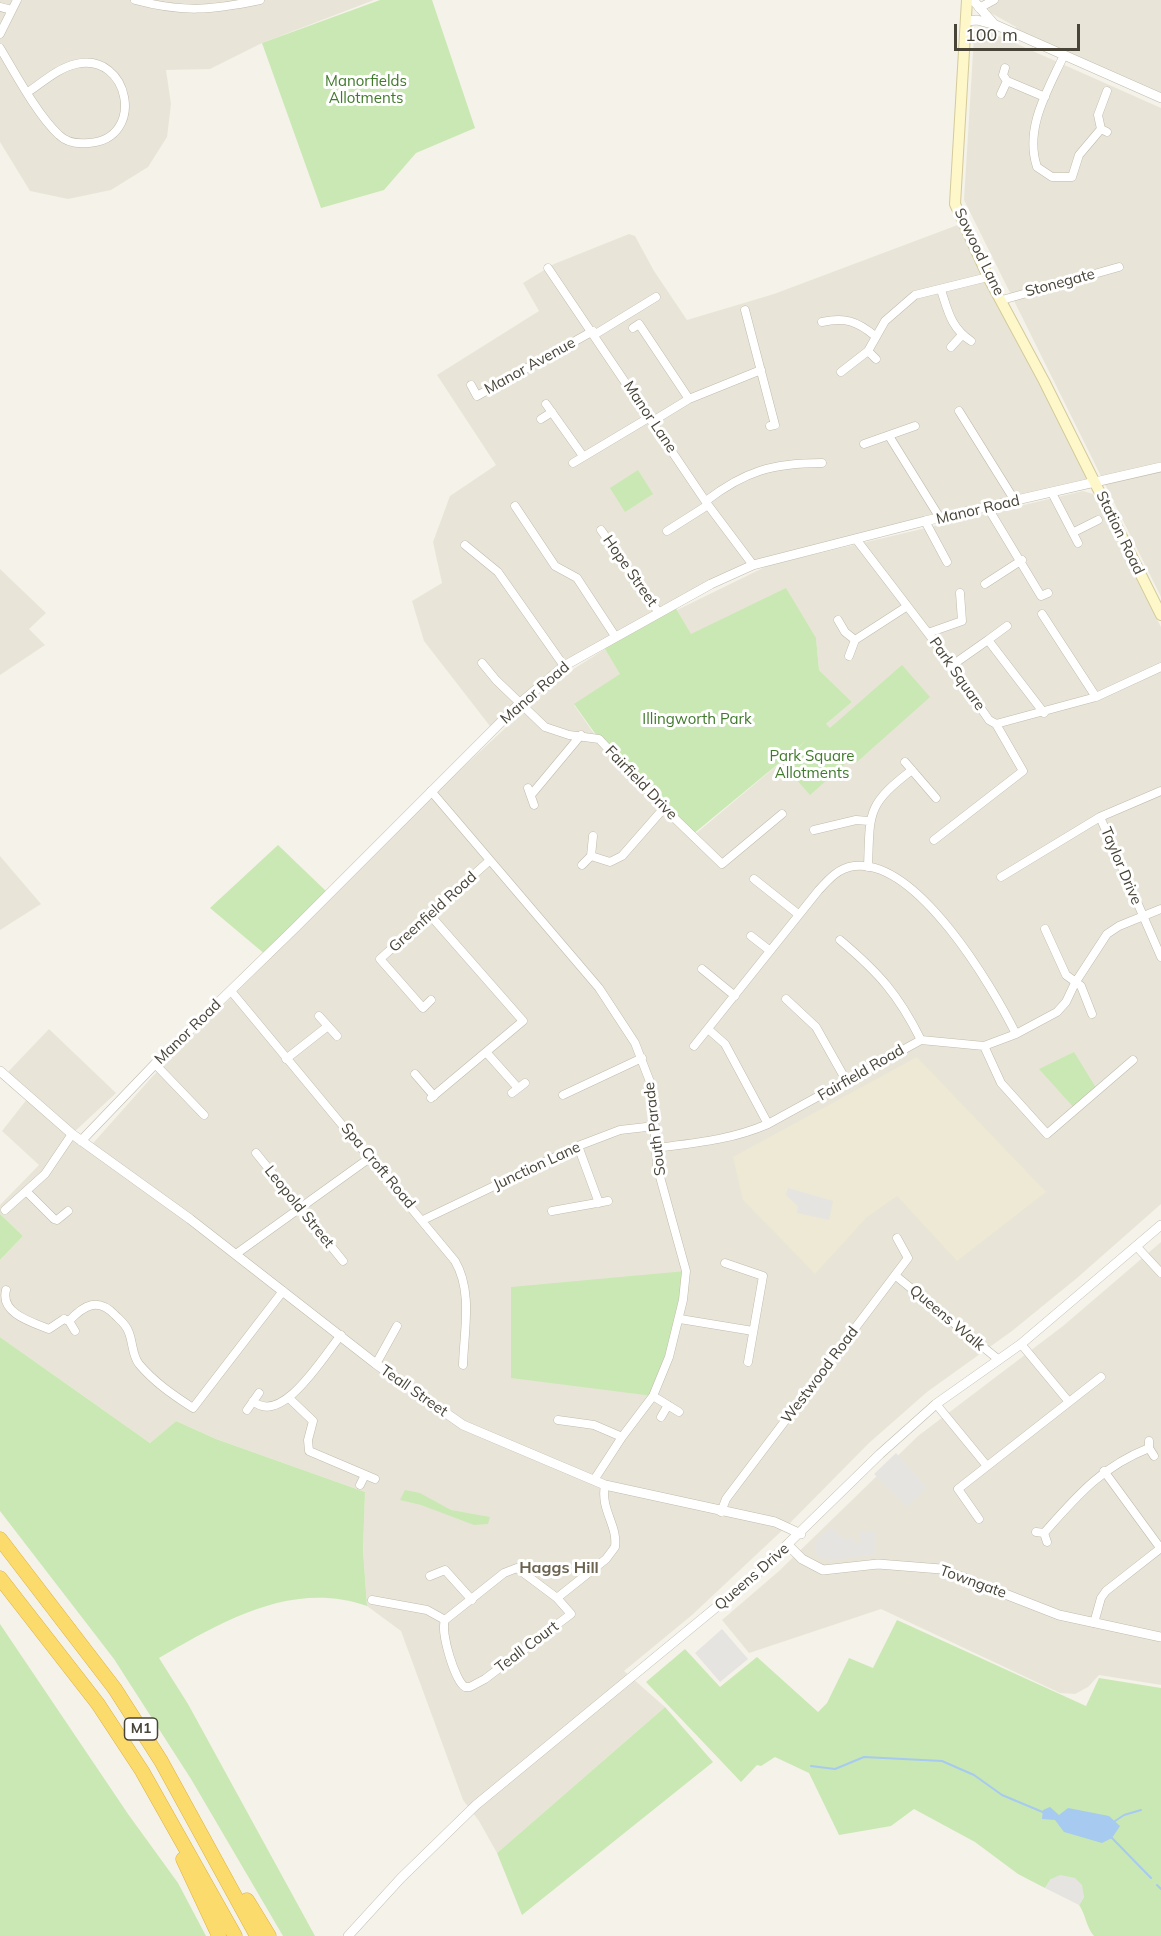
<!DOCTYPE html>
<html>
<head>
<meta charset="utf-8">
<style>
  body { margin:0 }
  #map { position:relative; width:1161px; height:1936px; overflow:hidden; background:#f4f2e9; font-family:Mulish,sans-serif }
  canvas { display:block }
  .scale { position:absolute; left:954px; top:24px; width:126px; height:27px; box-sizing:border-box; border:3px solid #484438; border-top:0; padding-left:8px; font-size:18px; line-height:21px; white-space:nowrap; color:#484438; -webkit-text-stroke:4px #fff; paint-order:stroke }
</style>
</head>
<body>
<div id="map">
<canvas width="1161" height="1936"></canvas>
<div class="scale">100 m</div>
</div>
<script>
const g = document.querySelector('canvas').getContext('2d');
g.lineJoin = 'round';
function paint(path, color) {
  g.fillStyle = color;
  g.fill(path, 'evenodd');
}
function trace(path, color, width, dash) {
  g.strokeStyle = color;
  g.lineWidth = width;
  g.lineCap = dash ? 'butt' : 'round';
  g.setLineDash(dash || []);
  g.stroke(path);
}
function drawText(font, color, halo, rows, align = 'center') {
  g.font = font + ' Mulish,sans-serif';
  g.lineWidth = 6;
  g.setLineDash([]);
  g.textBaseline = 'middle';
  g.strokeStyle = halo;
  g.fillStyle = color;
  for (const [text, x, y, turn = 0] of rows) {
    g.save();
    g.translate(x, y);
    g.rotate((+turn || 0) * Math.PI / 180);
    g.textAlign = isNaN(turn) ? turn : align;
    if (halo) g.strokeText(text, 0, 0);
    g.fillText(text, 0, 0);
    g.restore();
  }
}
paint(new Path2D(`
  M0 0H374L262 43 210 69 166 70 171 104 167 137 148 167 111 190 68 199 30 191 0 142Z
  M982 0H1161V98L1014 34 1016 27 991 13Z
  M981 28 1161 108V597L964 200 974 37Z
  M963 223 1096 483 753 565 564 666 493 730 424 641 412 601 442 583 433 542 450 496 496 465 437 375 539 311 523 283 554 264 629 234 635 236 654 271 687 320 774 294Z
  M1083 491 1093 494 1161 627V1204L1077 1278 1012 1331 927 1392 869 1443 790 1523 692 1615 624 1671 665 1707 497 1853 479 1821 463 1800 401 1631 367 1606 363 1550 365 1492 216 1439 176 1421 150 1443 0 1337V1260L23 1236 0 1214V1205L39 1165 2 1131 31 1094 8 1072 49 1029 116 1093 72 1134 87 1150 152 1077 438 790 561 677 605 649 621 674 574 705 600 742 693 836 852 702 819 670 816 638 691 635 677 610 769 565Z
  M0 569 46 613 29 629 45 645 0 675Z
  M0 856 41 904 0 930Z
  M1161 1242V1685L1099 1675 1088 1687 1075 1694 1060 1693 881 1609 749 1653 722 1620 779 1571 918 1436 1063 1326Z`), '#e8e5d8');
paint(new Path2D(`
  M917 1057 1046 1192 957 1261 897 1196 867 1217 815 1274 743 1200 733 1157Z`), '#ede9d4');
paint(new Path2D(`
  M380 0H432L475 128 416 153 384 190 321 208 262 43Z
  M638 470 653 494 625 512 610 488Z
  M786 588 816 638 819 670 852 702 826 724 830 728 902 665 930 697 857 762 853 757 810 795 782 763 807 740 692 835 599 739 574 704 620 674 605 649 615 636 674 605 691 634Z
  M278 845 329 894 266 955 210 908Z
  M1074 1052 1098 1091 1076 1110 1039 1069Z
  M0 1214 23 1236 0 1260Z
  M686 1271 683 1300 653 1396 511 1378V1287Z
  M0 1337 150 1443 176 1421 216 1439 365 1492 363 1550 367 1606C292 1580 223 1621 159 1658L188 1704 315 1936H283L191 1779 114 1659 0 1511Z
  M405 1490 420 1493 451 1510 490 1517 488 1524 474 1525 421 1505 400 1500Z
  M897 1620 1086 1706 1099 1678 1161 1688V1936H1094C1086 1927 1086 1915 1079 1905L1084 1897 1051 1879 1045 1888 1018 1874 975 1842 914 1809 891 1826 839 1835 809 1773 775 1757 761 1766 757 1765 741 1782 646 1682 685 1649 720 1687 757 1657 818 1712 827 1703 849 1658 873 1668Z
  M0 1624 128 1814 178 1883 206 1936H0Z
  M665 1707 713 1762 522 1915 497 1853Z`), '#cae8b3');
paint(new Path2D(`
  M788 1188 833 1201 829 1220 797 1213 798 1206 786 1195Z
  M896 1453 927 1488 907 1507 874 1474Z
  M831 1527 842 1538 849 1540 853 1536 854 1543H859L860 1531 876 1532V1554L828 1561 826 1556 822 1559 814 1551 817 1547 813 1543Z
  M722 1629 748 1659 720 1682 695 1653Z
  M1060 1875 1075 1878 1082 1885 1084 1897 1079 1905 1045 1888 1051 1879Z`), '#e6e4e1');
paint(new Path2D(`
  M1050 1807 1059 1815 1068 1808 1109 1816 1120 1826 1112 1838 1102 1843 1064 1832 1055 1820 1042 1819 1043 1810Z`), '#a7caf0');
trace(new Path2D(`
  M811 1766 835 1769 864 1757 942 1761 974 1775 1002 1795 1045 1813
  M1115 1821 1124 1815 1141 1810
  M1112 1838 1151 1878
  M1157 1885 1161 1889`), '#a7caf0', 2);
const minor = new Path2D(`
  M135 0C183 13 212 10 260 0
  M0 7 12 10
  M979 8 994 0
  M0 34 17 0
  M0 48C15 73 38 116 59 135 67 143 79 144 89 143 147 139 129 51 76 64 58 68 43 82 28 92
  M1064 55C1048 90 1024 128 1037 167L1052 177H1072L1079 155 1101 129
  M1005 68 1003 75 1007 81
  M1107 91 1098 115 1101 129 1107 132
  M1001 94 1007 81 1045 97
  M548 268 708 505 753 565
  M941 290C948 311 951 328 971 341
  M1002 300 1119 267
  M745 310 775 425 770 426
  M822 322C845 317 857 321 875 336
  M633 328 639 324 689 399
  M594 335 656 297
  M951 347 962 335
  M868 351 876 359
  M841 372 868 351 885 321 915 295 988 277
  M471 385 477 396 593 331
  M546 404 583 456
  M959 411 1015 501
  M541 419 552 412
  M653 421 689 399 761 370
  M889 436 940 518
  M864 444 915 426
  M573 463 650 417
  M1052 493 1078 543
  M706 501C745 471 773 463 822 463
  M515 506 555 566 577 578 615 636
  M988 508 1041 596 1048 593
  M925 521 947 562
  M601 530 659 613
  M667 531 708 505
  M1074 532 1098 520
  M856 539 934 641 989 720 996 724 1096 697 1161 667
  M465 545 498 572 564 666
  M985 584 1022 560
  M1042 614 1096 697
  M838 620 845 632 855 640
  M928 633 962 621 960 593
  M988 640 1007 626
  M849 656 855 640 906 607
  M482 663 496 680 545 727 569 735 599 739 664 808 722 864 782 814
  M951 666 988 640 1044 713
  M905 762 936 798
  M528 788 534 805
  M431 791 599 988 635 1043 652 1087 657 1166 686 1271 683 1300 669 1357 653 1396 622 1437 594 1480
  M531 795 581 735
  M1100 817 1161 957
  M814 830 856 820 869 821
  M934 840 1023 771 996 724
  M591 856 610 862 622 856 664 808
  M582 865 591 856 593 836
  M868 867C870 813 866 805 912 770
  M1001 877 1100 817 1161 791
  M754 879 798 914
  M430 915 523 1021 431 1098
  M1045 929 1066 975 1081 986 1092 1014
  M751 936 769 950
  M840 940C879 973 898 994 921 1040
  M702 969 735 996
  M231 991 455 1261C473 1292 464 1330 463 1365
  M786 999 816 1027 847 1082
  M431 1000 423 1008 380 959 489 861
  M319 1016 337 1036
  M708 1029 725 1044 768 1124
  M694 1046 818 891C828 880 838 868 854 866 917 858 992 986 1016 1034
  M984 1046 1001 1083 1047 1134 1133 1060
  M486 1052 518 1088
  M286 1059 328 1026
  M155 1064 204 1115
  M415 1074 434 1096
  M512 1093 525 1083
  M563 1095 642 1058
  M578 1146 599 1203
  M656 1148C695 1143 731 1140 768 1124L921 1040 984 1046 1016 1034 1057 1012 1066 1002 1075 983 1107 934 1119 926 1161 909
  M256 1153 343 1261
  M27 1192 54 1219 57 1220 68 1211
  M5 1210 45 1174 72 1134
  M552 1211 608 1201
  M423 1220 578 1146 620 1130 655 1126
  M1137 1247 1161 1273
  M236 1254 371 1157
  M725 1263 763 1276 748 1362
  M896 1276 999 1360
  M6 1290C0 1313 31 1322 49 1329L64 1319
  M64 1319 69 1321 75 1331
  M680 1319 753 1331
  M69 1321C84 1305 98 1297 115 1315 120 1320 127 1325 129 1333 133 1343 132 1355 139 1364 154 1382 173 1395 193 1408L283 1291
  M1021 1344 1069 1402
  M376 1364 397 1326
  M653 1396 679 1412
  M290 1399 313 1421 308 1440 309 1451 375 1479
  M253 1401C282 1427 325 1354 341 1335
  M936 1404 987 1466
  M247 1410 259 1393
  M661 1417 668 1405
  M558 1420 594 1425 622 1437
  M1149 1441V1448L1154 1456
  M1104 1471 1161 1549
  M360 1485 365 1475
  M721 1512 726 1499 908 1258 897 1238
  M979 1519 958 1489 1101 1377
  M1036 1532 1044 1533 1047 1542
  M1044 1533C1077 1496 1101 1467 1149 1448
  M517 1568 557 1598 571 1614 485 1679 470 1687H465C455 1681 440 1632 445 1620L504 1573Z
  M430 1576 445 1570 472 1600
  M557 1598 606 1559 615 1547C618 1525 600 1510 605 1485
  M372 1600 427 1610 445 1620
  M1094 1623 1101 1598 1106 1591 1161 1548`);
const tertiary = new Path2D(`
  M973 0 994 24
  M966 21 977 20 996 25 1161 98
  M0 1071 72 1134 190 1219 376 1364 463 1425 605 1485 775 1522 801 1534
  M81 1141 155 1064 295 928 519 704 564 666 711 584 753 565 925 521 1161 467
  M788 1545 802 1559 823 1570 878 1564 941 1569 1059 1615 1161 1637
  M348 1936 401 1878 476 1805 759 1572 880 1454 936 1404 1021 1344 1161 1225`);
const secondary = new Path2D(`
  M967 0 955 204 988 277 1044 381 1161 615`);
const motorway = new Path2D(`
  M0 1539 115 1689 161 1761 257 1936
  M0 1578 98 1704 142 1771 235 1936
  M183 1859 219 1936
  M247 1900 269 1936`);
trace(minor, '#c0bbac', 9);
trace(tertiary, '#c0bbac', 10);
trace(secondary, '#d4ca9a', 12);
trace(motorway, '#dcb23c', 15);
trace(minor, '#fff', 8);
trace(tertiary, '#fff', 9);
trace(secondary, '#fef7ca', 10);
trace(motorway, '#fcdb6d', 14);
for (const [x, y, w] of [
  [141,1729,33]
]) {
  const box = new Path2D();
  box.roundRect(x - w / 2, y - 11, w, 22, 4.5);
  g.fillStyle = '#fff';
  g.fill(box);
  trace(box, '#484438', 1.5);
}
drawText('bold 14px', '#484438', null, [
  ["M1",141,1729]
]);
drawText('15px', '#407a2b', '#fff', [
  ["Manorfields",366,81],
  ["Allotments",366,98],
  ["Illingworth Park",697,719],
  ["Park Square",812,756],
  ["Allotments",812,773]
]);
drawText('15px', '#484438', '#fff', [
  ["Sowood Lane",979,252,64],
  ["Stonegate",1060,283,-15],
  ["Manor Avenue",530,366,-29],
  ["Manor Lane",650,417,56],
  ["Manor Road",978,510,-13],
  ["Station Road",1120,533,64],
  ["Hope Street",630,571,55],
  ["Park Square",957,674,55],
  ["Manor Road",535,693,-41],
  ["Fairfield Drive",641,783,46],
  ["Taylor Drive",1121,866,67],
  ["Greenfield Road",433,912,-42],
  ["Manor Road",188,1032,-44],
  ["Fairfield Road",861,1073,-30],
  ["South Parade",655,1129,-97],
  ["Spa Croft Road",378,1166,50],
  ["Junction Lane",537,1166,-25],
  ["Leopold Street",299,1207,51],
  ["Queens Walk",947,1318,40],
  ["Westwood Road",820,1375,-53],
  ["Teall Street",414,1391,35],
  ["Queens Drive",752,1577,-41],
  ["Towngate",973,1582,20],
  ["Teall Court",527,1647,-37]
]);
drawText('bold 16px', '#6b634f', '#fff', [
  ["Haggs Hill",559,1568]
]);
</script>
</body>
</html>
